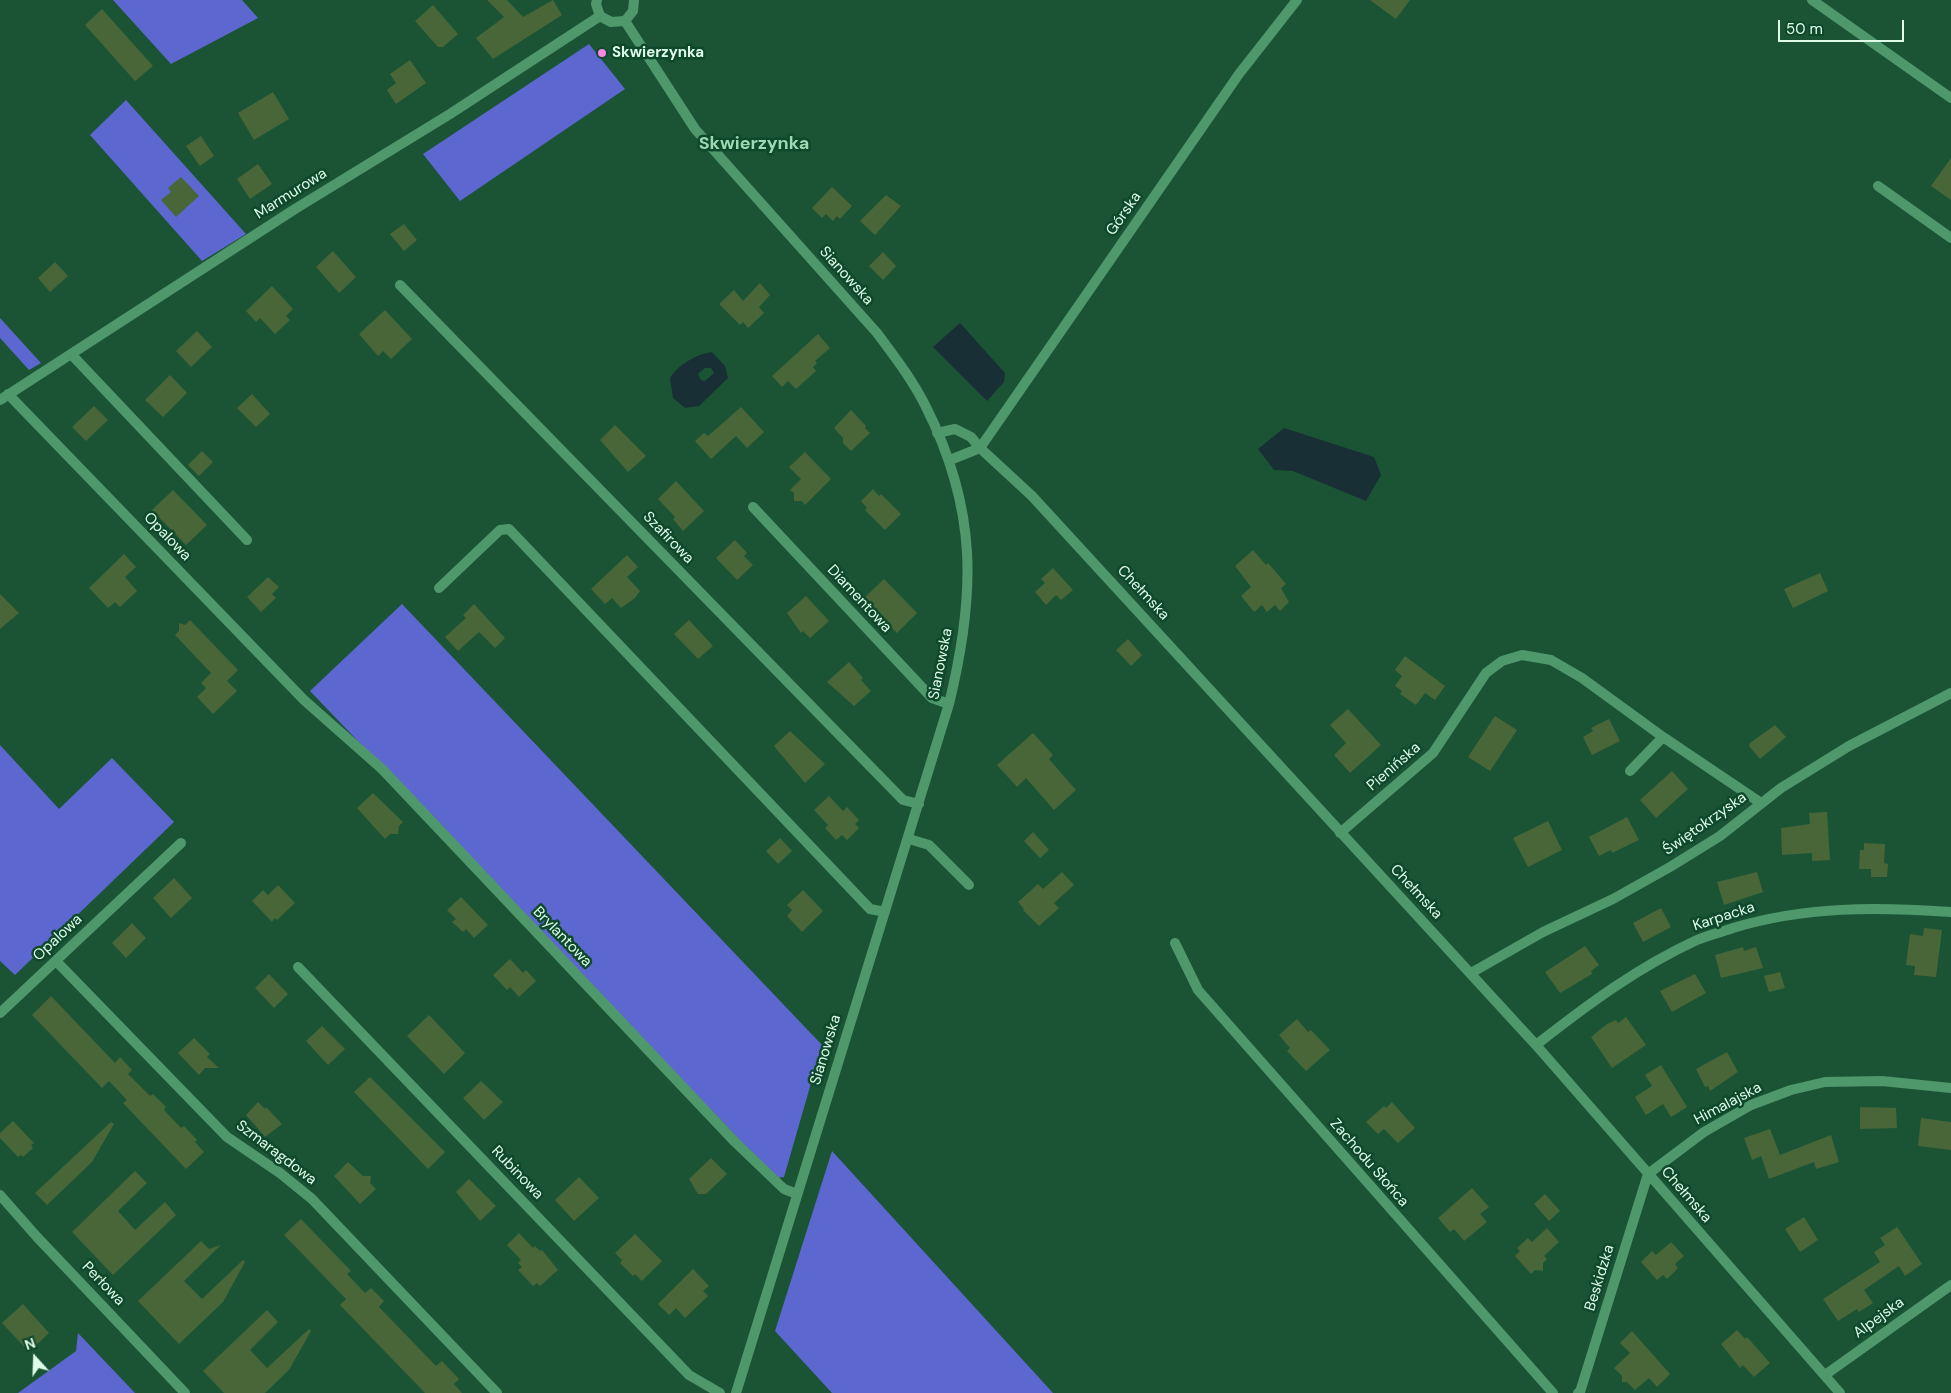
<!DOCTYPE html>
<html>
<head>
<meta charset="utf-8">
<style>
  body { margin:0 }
  #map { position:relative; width:1951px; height:1393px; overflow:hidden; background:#1b5435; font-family:"DM Sans",sans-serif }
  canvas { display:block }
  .north { position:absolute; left:10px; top:1333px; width:50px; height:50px; -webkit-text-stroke:4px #0d492a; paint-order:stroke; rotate:340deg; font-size:14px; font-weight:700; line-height:20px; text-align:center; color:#dffce8 }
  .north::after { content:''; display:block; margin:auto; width:18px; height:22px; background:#dffce8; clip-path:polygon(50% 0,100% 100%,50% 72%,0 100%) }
  .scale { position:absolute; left:1778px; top:20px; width:126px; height:22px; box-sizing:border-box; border:2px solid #dffce8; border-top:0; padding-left:6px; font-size:15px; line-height:18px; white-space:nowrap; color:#dffce8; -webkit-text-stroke:4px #0d492a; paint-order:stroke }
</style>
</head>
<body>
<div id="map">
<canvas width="1951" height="1393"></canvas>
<div class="north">N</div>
<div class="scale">50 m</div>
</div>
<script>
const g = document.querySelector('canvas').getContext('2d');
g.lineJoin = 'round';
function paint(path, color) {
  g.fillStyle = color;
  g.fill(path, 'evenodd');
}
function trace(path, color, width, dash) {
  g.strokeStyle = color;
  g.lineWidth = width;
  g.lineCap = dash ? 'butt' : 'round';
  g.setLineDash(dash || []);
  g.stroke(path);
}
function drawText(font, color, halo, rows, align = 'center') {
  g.font = font + ' "DM Sans",sans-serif';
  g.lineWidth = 5;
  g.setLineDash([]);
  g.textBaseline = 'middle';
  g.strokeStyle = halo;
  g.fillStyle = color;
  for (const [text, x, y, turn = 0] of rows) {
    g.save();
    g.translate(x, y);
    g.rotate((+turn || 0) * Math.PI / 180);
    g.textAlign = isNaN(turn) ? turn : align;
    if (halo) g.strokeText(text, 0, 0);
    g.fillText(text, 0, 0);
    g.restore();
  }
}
paint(new Path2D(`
  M113 0H242L258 18 171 64Z
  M589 44 625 89 460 201 423 154Z
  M126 100 246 234 202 261 90 135Z
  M0 318 41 363 29 370 0 338Z
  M402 604 822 1045 784 1177 776 1178 310 691Z
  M0 745 59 809 112 758 174 822 15 975 0 961Z
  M832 1151 1053 1393H832L775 1331Z
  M78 1333 135 1393H18L76 1351Z`), '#5c67cf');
paint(new Path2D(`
  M960 323 1005 373 1004 382 987 401 933 347Z
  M712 352 725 366 728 378 699 406 685 408 673 398 670 378C678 365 696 354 712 352ZM705 368H711L714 373 705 381 701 380 698 374Z
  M1284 428 1374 457 1381 475 1366 501 1293 471 1274 470 1258 449Z`), '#172f35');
paint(new Path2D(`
  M487 0H507L523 17 553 0 562 15 493 59 476 38 504 17Z
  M1370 0H1410L1396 19Z
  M433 5 458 34 443 47H438L415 21Z
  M102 9 153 66 135 81 85 25Z
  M410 60 426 83 396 104 387 90 396 83 390 74Z
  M273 92 289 119 254 140 238 113Z
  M201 136 214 156 200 166 186 146Z
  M1951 158V200L1931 186Z
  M258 164 272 184 250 199 237 179Z
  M181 177 199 196 176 217 161 200 171 192 168 188Z
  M832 187 852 206 840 219 837 216 833 221 826 214 822 218 812 208Z
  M886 195 901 206 875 235 860 221Z
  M404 224 417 240 404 251 390 234Z
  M333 251 356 277 339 293 316 267Z
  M883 252 896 266 883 280 869 266Z
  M55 262 68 276 50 292 38 278Z
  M760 283 770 295 759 307 764 313 748 328 743 322 740 325 719 304 734 290 743 301Z
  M272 286 293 309 286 316 290 320 275 334 260 318 256 322 246 311Z
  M385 310 412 339 391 359 383 351 378 356 359 334Z
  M197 331 212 347 191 367 176 351Z
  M818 334 830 348 815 361 817 363 813 367 816 371 796 389 788 381 782 387 772 376Z
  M170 375 187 393 163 417 145 400Z
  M252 394 270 414 256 427 237 408Z
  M94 406 108 420 86 441 72 427Z
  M741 407 764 432 747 448 736 436 711 459 695 441 704 433 708 436Z
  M851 410 866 426 865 428 870 433 851 451 843 443V438L834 428Z
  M615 425 646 456 628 472 600 440Z
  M202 451 213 462 199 476 188 465Z
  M805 452 831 479 805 505 802 501H794V493L790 490 801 479 789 467Z
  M676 481 704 511 683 531 673 519 675 517 658 499Z
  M873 489 879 496 881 494 901 514 885 530 865 510 867 508 861 501Z
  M173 490 207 525 186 545 152 510Z
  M735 540 747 553 744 556 753 565 737 580 716 558Z
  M1253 550 1266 565 1268 563 1286 584 1281 588 1289 602 1280 611 1275 605 1267 612 1262 605 1254 612 1241 596 1251 587 1235 566Z
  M124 554 136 567 125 577 137 591 120 607 115 602 108 608 89 588Z
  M627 555 638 567 627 577 640 591 635 598 621 608 612 598 605 604 591 589Z
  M1053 568 1073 590 1061 600 1056 595 1046 605 1035 592 1045 583 1041 579Z
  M1820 573 1828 591 1793 608 1784 589Z
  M268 577 279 587 272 594 276 598 261 612 247 597Z
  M884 579 917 613 897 633 863 599Z
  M0 594 19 613 0 629Z
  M806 596 829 621 810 638 803 631 801 633 787 613Z
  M474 604 505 638 495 648 479 632 458 651 445 637 466 618 463 615Z
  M190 620 238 670 227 681 237 691 213 714 197 697 206 688 201 683 211 673 175 635 179 631V623L185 625Z
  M689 620 713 646 698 659 674 634Z
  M1128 639 1142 655 1131 666 1116 650Z
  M1405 656 1445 686 1435 700 1425 693 1416 705 1400 694 1402 691 1395 686 1402 676 1395 670Z
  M849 662 863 678 861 680 871 691 854 706 827 682Z
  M1348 709 1381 745 1350 773 1334 755 1346 743 1330 725Z
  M1495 716 1517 730 1490 771 1468 757Z
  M1609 719 1620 741 1592 755 1583 737 1593 731 1591 728Z
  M1775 725 1786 737 1760 759 1749 746 1750 743Z
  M790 731 825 764 805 783 774 746Z
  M1033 733 1053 755 1049 759 1076 790 1054 810 1026 778 1017 787 997 765Z
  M1672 771 1688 789 1656 818 1640 800Z
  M373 793 403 822 399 826 398 834H390L385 839 357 808Z
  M829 796 843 811 847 807 859 820 855 824 859 828 847 840 842 835 836 840 825 828 828 825 814 810Z
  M1827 812 1830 860 1812 861V853L1782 855 1781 828 1810 824 1809 813Z
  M1627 817 1639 840 1612 853 1611 850 1599 856 1589 837Z
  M1548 821 1562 850 1528 867 1513 838Z
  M1033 832 1049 850 1040 858 1024 841Z
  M780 838 792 851 778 864 766 851Z
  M1864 843 1885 844 1884 863 1888 864 1887 877H1871V869H1859L1860 850H1864Z
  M1062 872 1074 885 1054 903 1059 908 1039 926 1023 910 1024 909 1018 902 1038 884 1043 889Z
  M1757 872 1763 892 1724 905 1717 882Z
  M174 878 192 898 171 918 153 898Z
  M278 885 295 903 277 920 275 918 272 922 252 901 263 890 268 895Z
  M803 890 823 911 802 932 787 916 792 910 787 905Z
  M461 897 488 925 474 938 466 929 463 932 452 922 456 919 447 910Z
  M1661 908 1671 927 1643 942 1633 923Z
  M132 923 146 938 126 958 112 943Z
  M1924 928 1942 930 1936 977 1914 975 1915 966 1906 965 1910 934 1923 936Z
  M1585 946 1599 965 1591 971 1592 974 1560 993 1545 972Z
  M1743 947 1744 951 1756 947 1763 968 1721 978 1715 955Z
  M510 959 523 973 526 970 536 981 519 997 510 987 507 990 493 975Z
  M1780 972 1785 988 1769 992 1764 976Z
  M269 974 288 994 274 1008 255 988Z
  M1695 974 1706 993 1672 1012 1660 991Z
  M51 996 115 1063 120 1057 132 1070 128 1074 150 1096 153 1094 166 1107 164 1110 181 1128 184 1126 197 1140 195 1142 204 1152 186 1169 123 1103 127 1100 109 1081 102 1088 32 1015Z
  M429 1015 465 1053 444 1074 407 1036Z
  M1626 1017 1646 1045 1612 1068 1591 1037 1607 1024 1616 1020 1618 1023Z
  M1297 1019 1308 1032 1311 1030 1330 1050 1306 1071 1287 1051 1290 1048 1279 1035Z
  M322 1026 345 1049 328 1065 306 1041Z
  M194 1038 210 1054 207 1057 219 1068H205L199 1075 178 1053Z
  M1727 1052 1738 1072 1710 1091 1708 1086 1705 1087 1696 1069Z
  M1661 1065 1687 1107 1671 1117 1663 1104 1646 1115 1635 1097 1652 1086 1645 1075Z
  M370 1077 445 1152 428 1169 354 1092Z
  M481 1081 503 1102 484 1120 463 1098Z
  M258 1102 265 1109 266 1107 282 1124 265 1137 246 1115Z
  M1392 1102 1415 1128 1398 1143 1384 1129 1378 1134 1366 1122 1384 1106 1386 1108Z
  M1860 1107 1896 1108 1897 1128 1860 1129Z
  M1921 1118 1951 1122V1150L1918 1146Z
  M13 1121 34 1143 31 1145 33 1148 23 1157 21 1155 18 1157 0 1138V1133Z
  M111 1122 114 1124 92 1162 47 1205 35 1193Z
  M1770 1129 1780 1155 1831 1135 1839 1162 1816 1169 1814 1162 1769 1179 1761 1156 1752 1160 1744 1138Z
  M711 1158 727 1174 706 1194H698L689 1179Z
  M348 1162 363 1176H371L370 1183 376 1189 360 1204 334 1176Z
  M135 1171 147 1183 118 1211 135 1230 165 1202 176 1215 113 1275 72 1232Z
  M579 1177 599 1198 574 1221 555 1200Z
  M469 1179 496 1206 480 1221 456 1192Z
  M1472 1188 1489 1207 1480 1214 1487 1222 1464 1241 1454 1229 1450 1232 1438 1218Z
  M1545 1194 1560 1211 1549 1221 1534 1204Z
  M1804 1217 1818 1240 1800 1252 1785 1229Z
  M301 1219 351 1271 347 1274 365 1293 371 1288 384 1301 379 1307 436 1366 442 1361 459 1379 454 1384 462 1393H425L340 1305 346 1299 284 1235Z
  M1897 1227 1922 1264 1905 1276 1899 1266 1864 1290 1873 1303 1859 1312 1857 1309 1838 1321 1823 1299 1880 1262 1874 1252 1885 1245 1880 1238Z
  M1547 1228 1559 1242 1544 1256 1547 1259 1543 1263V1271L1535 1270 1531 1274 1515 1256 1520 1251 1517 1248 1528 1238 1532 1242Z
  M519 1233 533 1248 535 1246 540 1251 542 1250 558 1270 540 1286 537 1283 533 1286 518 1270 522 1267 518 1263 521 1260 507 1245Z
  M635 1234 662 1261 642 1281 635 1274 633 1276 620 1263 622 1260 615 1253Z
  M201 1241 209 1249 221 1245 184 1281 202 1299 243 1260 245 1262 223 1302 179 1344 138 1301Z
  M1671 1242 1684 1256 1675 1264 1678 1268 1667 1279 1663 1275 1657 1280 1641 1262 1652 1251 1656 1255Z
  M693 1269 709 1286 703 1291 708 1296 685 1318 676 1308 669 1315 658 1304Z
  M23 1304 49 1333 29 1352 2 1323Z
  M267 1310 278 1322 250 1350 267 1368 309 1329 311 1331 289 1370 265 1393H224L203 1371Z
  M1737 1330 1745 1339 1747 1337 1770 1363 1754 1377 1743 1365 1740 1368 1721 1344Z
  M1632 1331 1670 1374 1657 1387 1649 1378 1635 1390 1627 1382H1622V1376L1614 1368 1630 1353 1620 1343Z`), '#486638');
trace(new Path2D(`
  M1878 186 1951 238
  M937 433 955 429 971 437 980 448
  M909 839 929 845 969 885`), '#4f986c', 10);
trace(new Path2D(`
  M597 0 596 4 600 16 611 22 625 21 633 11 634 0
  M1812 0 1951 98
  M625 21 695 129 877 333C894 356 912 379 925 405 978 509 976 594 949 704L736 1393
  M400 285 903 800 919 804
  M71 354 247 540
  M8 394 304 700 382 769 735 1142 784 1189 797 1194
  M0 400 295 209 450 114 600 16
  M980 448 1239 74 1297 0
  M950 460 980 448 1032 496 1536 1045 1840 1393
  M753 507 932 698 949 704
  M439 588 500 530 509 529 870 909 885 912
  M1663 737 1761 803
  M1340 833 1433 753 1486 673 1502 661 1522 655 1551 660 1582 678 1663 737 1630 771
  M1175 943 1198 990 1553 1393
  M56 961 227 1137 280 1173 312 1199 497 1393
  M298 967 689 1375 720 1393
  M1471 973 1543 932 1613 899 1670 867 1720 836 1781 788 1849 746 1951 693
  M0 1013 181 843
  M1536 1045C1587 1005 1638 967 1697 940 1709 935 1722 932 1733 928 1806 906 1876 907 1951 912
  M0 1195 37 1237 185 1393
  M1825 1375 1951 1285
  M1578 1393 1580 1392 1648 1174 1704 1132 1751 1105 1791 1090 1825 1082 1882 1081 1951 1088`), '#4f986c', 10);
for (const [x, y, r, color] of [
  [602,53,5,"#fc86e3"]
]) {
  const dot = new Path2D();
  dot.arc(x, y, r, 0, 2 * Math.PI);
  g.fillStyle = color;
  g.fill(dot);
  trace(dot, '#0d492a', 2);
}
drawText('bold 15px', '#dffce8', '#0d492a', [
  ["Skwierzynka",612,53]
], 'left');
drawText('15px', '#dffce8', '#0d492a', [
  ["Marmurowa",291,194,-32],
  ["Górska",1124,214,-55],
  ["Sianowska",846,276,48],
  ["Opalowa",167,537,46],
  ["Szafirowa",668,538,46],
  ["Chełmska",1143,593,47],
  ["Diamentowa",859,599,47],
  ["Sianowska",941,664,-79],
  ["Pienińska",1394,767,-41],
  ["Świętokrzyska",1705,824,-35],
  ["Chełmska",1416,892,47],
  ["Karpacka",1724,917,-18],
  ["Brylantowa",562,937,46],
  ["Opalowa",58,938,-43],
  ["Sianowska",826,1050,-73],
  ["Himalajska",1728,1104,-28],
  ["Szmaragdowa",276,1153,37],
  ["Zachodu Słońca",1369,1163,49],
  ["Rubinowa",517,1173,46],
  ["Chełmska",1686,1195,49],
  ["Beskidzka",1600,1278,-73],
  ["Perłowa",103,1284,46],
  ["Alpejska",1879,1318,-36]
]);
drawText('bold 18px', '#9fd9b3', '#0d492a', [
  ["Skwierzynka",754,144]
]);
</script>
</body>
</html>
